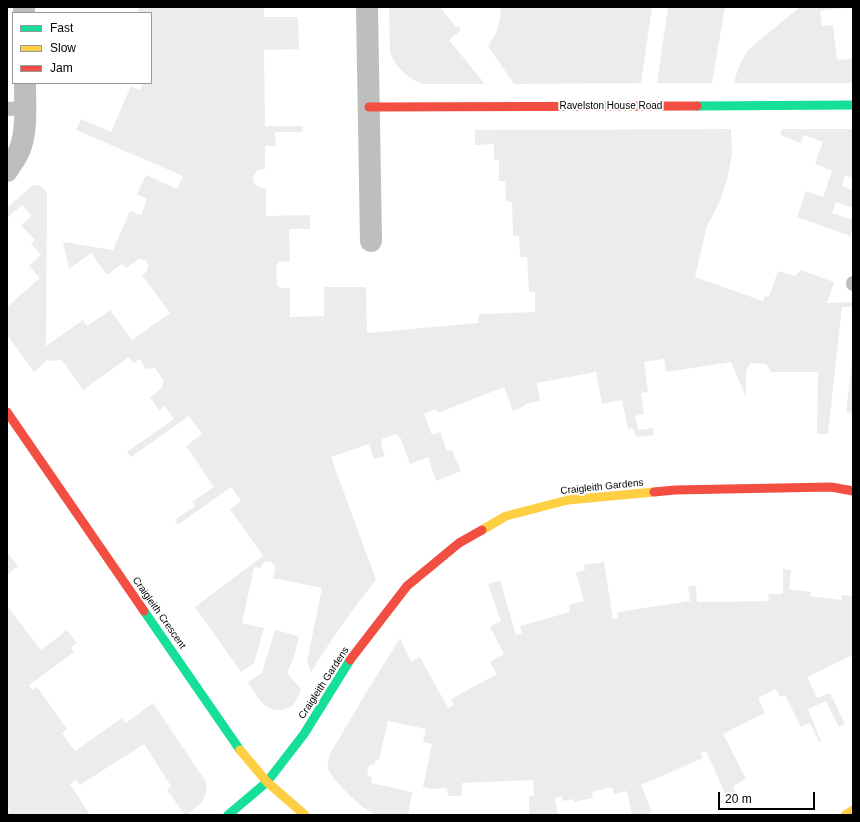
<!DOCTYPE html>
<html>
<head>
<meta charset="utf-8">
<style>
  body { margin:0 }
  #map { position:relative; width:860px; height:822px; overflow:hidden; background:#fff; font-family:Arial,sans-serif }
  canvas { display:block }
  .frame { position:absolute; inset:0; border:8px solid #000; pointer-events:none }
  .legend { position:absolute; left:12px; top:12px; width:140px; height:72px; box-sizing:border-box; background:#fff; border:1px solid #999; margin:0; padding:5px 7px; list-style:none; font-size:12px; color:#000 }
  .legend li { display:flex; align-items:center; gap:8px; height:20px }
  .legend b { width:20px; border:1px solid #999 }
  .scale { position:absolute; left:718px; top:792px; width:97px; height:18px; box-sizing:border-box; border:2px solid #000; border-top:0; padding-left:5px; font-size:12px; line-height:14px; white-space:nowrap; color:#000; -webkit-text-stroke:3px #fff; paint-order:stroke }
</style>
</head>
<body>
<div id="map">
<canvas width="860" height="822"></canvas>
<div class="frame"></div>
<ul class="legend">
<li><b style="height:5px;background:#16e098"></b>Fast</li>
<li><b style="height:5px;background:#ffcf43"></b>Slow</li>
<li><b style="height:5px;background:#f24e42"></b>Jam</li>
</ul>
<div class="scale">20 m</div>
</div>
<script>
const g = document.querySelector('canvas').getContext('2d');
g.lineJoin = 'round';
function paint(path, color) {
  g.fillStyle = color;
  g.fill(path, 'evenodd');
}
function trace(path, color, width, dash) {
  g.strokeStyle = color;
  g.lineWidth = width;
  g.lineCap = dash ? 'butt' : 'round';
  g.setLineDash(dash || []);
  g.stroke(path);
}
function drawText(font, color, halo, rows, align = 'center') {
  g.font = font + ' Arial,sans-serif';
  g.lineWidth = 4;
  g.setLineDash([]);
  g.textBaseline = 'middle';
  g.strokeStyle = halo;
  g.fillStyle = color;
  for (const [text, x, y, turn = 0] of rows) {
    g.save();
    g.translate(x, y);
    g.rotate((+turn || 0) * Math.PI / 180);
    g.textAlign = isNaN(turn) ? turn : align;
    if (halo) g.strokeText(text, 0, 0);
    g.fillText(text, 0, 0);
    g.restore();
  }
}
paint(new Path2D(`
  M139 7H264V17H298L299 49 264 50 265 126H303L302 132H275L276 146H265V169C249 169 249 189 266 188V216L310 215V229H289L290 261 279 262 276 267 277 285 281 288H290V317L324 316V287H366L367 333 478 323 479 314 535 312V292H529L527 257H520L519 236H513L512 202 506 201 505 181H499V160H494V144L475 145V130L731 129 732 154 727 180 719 203 707 226 695 277 763 301 765 296 769 297 778 271 795 276 801 270 834 282 827 303 853 302V307H842L828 434H817L818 372H771L766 364 751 363 746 371V397L731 362 666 372 664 359 644 362 648 392 641 393 644 414 635 416 638 430 653 428 654 435 636 437 633 428 628 429 622 400 602 404 596 372 537 383 540 401 525 404V406L513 411 504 387 438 413 436 409 424 414 432 435 440 432 447 451 452 450 461 471 436 481 428 457 410 464 400 437 395 434 382 439 381 444 385 456 374 459 369 444 331 457 376 580C352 610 331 640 311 672L307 662 322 588 273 578C274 575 276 570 275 567 274 560 262 559 261 568L254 567 242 623 264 628 254 663 241 672 195 607 263 556 230 509 241 501 231 487 178 525 175 520 195 506 192 502 214 487 186 446 202 434 189 416 131 457 127 452 174 419 165 406 159 410 150 397 161 389 164 381 155 368 146 369 140 359 133 363 129 357 83 390 62 360 46 361 34 372 7 335V307L40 278 29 266 41 255 31 244 35 240 21 225 32 216 22 205 7 218V208L33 185C41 185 45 188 47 195L46 346 83 320 87 326 110 310 132 340 170 313 142 275C146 272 149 270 148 264L145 260 139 259 126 268 122 264 107 275 91 253 69 269 63 242 113 250 130 211 141 215 147 199 137 194 146 175 177 189 183 176 76 130 81 119 111 132 131 86 140 90 143 83H151V13H137Z
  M389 7H440L456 27 458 26 461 30 449 40 485 84H422L412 79 403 72 395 63 390 53Z
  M502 7H652L641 83 514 84 488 46C497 34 500 23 501 8Z
  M668 7H725L712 83H657Z
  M800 7H853L820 11 822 26 833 25 837 60 853 59V83H734L737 72 741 62 747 52 755 44Z
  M782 129H853V178L845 175 842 186 853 190V208L836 202 832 213 853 220V228L850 236 797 217 806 191 823 197 832 171 815 164 823 142 804 135 801 143 780 135Z
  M853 353V413L846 412Z
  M7 552 18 566 7 575Z
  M604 562 613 619 618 618V612L690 601 688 586H696L697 602 769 601 768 594H783V569L791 570 789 589 811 592 810 596 842 600V595L853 596V655L807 677 817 698 830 693 845 724 839 727 826 701 808 709 821 741 819 742 810 723 801 727 785 695 780 697 776 689 758 698 765 713 723 734 746 779 733 786 737 798 729 802 706 751 701 753 703 758 641 785 652 812 646 815H632L627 791 614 794 612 787 592 792 593 798 574 802 573 799 563 801 561 796 555 798 558 815H529V796H534L533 780 462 783V796H448L447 788 432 789 423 787 432 744 423 742 426 729 388 721 379 760H376L375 764 370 765C366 770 366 775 372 778L371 783 412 792 408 815C400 815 379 817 374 814 362 809 332 780 328 769 327 763 328 759 330 754L366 693 400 638 411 662 420 657 448 708 454 705 451 699 497 674 490 662 504 654 490 627 501 621 488 584 500 580 516 635 522 633 520 626 570 612 569 605 584 601 576 573 585 570 584 565Z
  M7 606 41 650 67 630 77 643 71 647 74 652 29 685 32 690 37 687 67 729 62 733 75 751 122 718 126 723 153 703 206 782C208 801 200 805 186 815H185L167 790 171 786 144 744 80 785 76 780 70 784 90 815H7V813L9 812 7 795Z
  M275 630 299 636 294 657 287 673 301 689C299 694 296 703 292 706 289 709 284 709 280 710 263 711 256 694 248 682L262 673Z`), '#ececec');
trace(new Path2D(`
  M7 109 25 108
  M853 284V283`), '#bebebe', 14);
trace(new Path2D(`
  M367 7 371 241
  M24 13V7
  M7 171C12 163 18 156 21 146 27 127 25 104 25 83`), '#bebebe', 22);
trace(new Path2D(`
  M697 106 853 105
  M144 611 240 750
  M228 815 267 782 304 734 350 660`), '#16e098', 9);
trace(new Path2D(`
  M482 530 506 516 568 500 654 492
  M240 750 267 782 305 815
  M845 815 853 810`), '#ffcf43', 9);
trace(new Path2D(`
  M369 107 697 106
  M7 412 144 611
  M654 492 675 490 831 487 853 491
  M350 660 407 586 459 543 482 530`), '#f24e42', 9);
drawText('10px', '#000', '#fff', [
  ["Ravelston House Road",611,106],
  ["Craigleith Gardens",602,487,-6],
  ["Craigleith Crescent",159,613,55],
  ["Craigleith Gardens",324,683,-57]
]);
</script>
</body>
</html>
